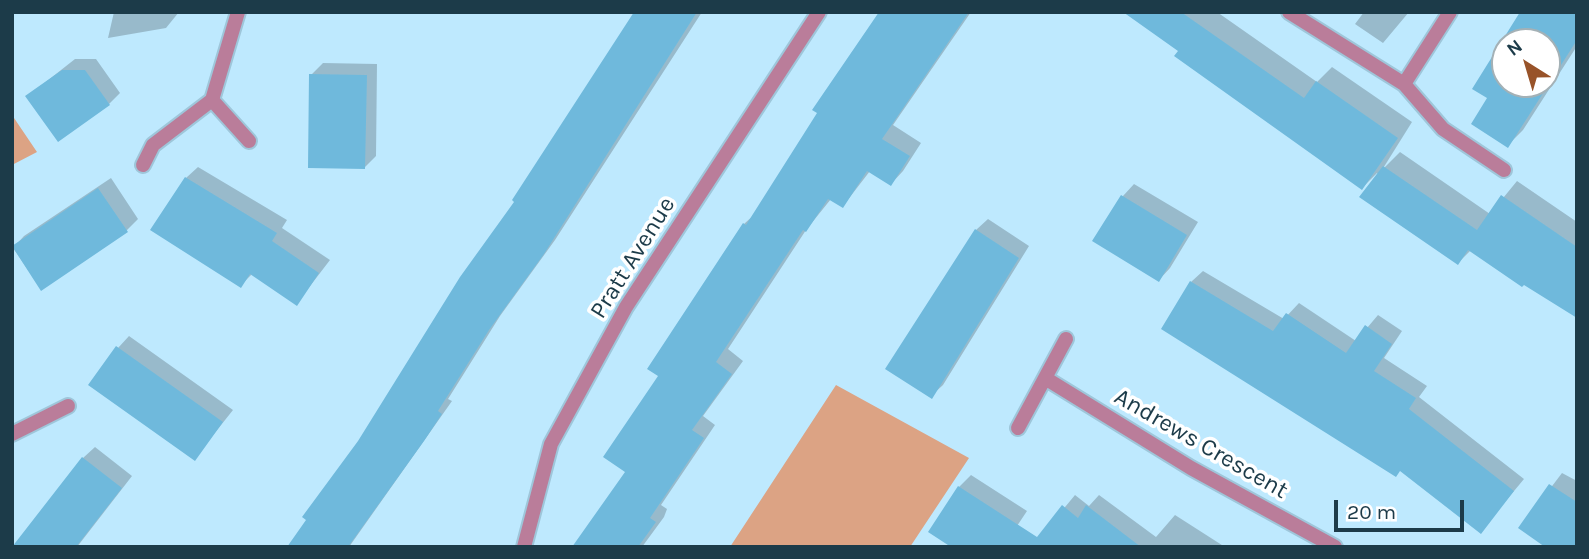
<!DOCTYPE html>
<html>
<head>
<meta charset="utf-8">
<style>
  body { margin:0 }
  #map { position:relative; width:1589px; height:559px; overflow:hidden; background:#bee9fe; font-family:Karla,sans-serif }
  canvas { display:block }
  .frame { position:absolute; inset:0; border:14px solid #1c3b49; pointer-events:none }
  .north { position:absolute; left:1491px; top:28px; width:70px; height:70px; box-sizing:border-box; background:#fff; border:2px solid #a4b1b6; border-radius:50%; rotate:323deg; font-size:19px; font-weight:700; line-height:28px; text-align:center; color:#1c3b49 }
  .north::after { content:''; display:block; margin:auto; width:24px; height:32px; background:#985329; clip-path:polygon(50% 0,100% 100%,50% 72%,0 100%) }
  .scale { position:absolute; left:1334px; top:500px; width:130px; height:32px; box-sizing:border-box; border:4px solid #1c3b49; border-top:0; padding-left:9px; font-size:21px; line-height:24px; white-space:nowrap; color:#1c3b49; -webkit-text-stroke:5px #fff; paint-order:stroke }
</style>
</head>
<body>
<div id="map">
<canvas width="1589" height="559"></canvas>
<div class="frame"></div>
<div class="north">N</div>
<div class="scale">20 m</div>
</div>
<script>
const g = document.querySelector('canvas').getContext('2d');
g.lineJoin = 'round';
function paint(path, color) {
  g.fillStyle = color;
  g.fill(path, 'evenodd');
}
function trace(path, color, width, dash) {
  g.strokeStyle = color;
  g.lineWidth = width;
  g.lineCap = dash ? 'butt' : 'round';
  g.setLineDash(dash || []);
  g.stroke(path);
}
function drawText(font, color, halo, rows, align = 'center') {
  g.font = font + ' Karla,sans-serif';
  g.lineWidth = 7;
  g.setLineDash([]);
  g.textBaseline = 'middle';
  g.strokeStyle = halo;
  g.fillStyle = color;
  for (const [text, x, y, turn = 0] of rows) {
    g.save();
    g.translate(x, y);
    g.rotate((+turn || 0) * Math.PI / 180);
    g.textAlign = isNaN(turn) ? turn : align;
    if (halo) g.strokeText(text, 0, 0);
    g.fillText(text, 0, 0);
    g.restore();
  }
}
paint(new Path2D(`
  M12 115 37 152 12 165Z
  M836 385 969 458 910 547H730Z`), '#dca384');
paint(new Path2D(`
  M114 12H179L166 28 108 38Z
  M637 12H702L555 240 500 316 448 399 452 401 349 547H289L517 201Z
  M881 12H971L893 125 921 143 903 171 891 184 870 171 843 206 831 199 806 230 728 349 743 361 703 416 715 425 661 505 667 509 664 517 642 547H575L628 472 660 376 744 224 757 212 820 113 814 109Z
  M1130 12H1217L1317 82 1332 67 1412 122 1382 170 1400 152 1490 214 1517 181 1577 222V316L1471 250 1458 263 1377 173 1362 188Z
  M1364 12H1409L1383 43 1355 24Z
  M1522 12H1577V46L1523 130 1508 145 1490 98 1474 88ZM1505 42H1547V84H1505Z
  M75 59H96L120 93 109 104 28 96Z
  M323 63 377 64 376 156 364 168 311 75Z
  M198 167 287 220 282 228 330 260 297 303 252 274 241 285 186 178Z
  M111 178 138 219 126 231 41 289 13 248 24 236Z
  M1134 184 1198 222 1170 268 1159 280 1095 241 1123 196Z
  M988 219 1029 246 943 385 931 396 976 230Z
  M1203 271 1284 319 1299 303 1356 341 1378 315 1402 331 1384 358 1427 386 1419 397 1524 479 1480 532 1191 282Z
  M129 336 233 410 194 459 118 348Z
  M95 447 132 476 77 547H26L83 458Z
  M1562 473 1577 481V547L1521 527Z
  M971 475 1027 511 1003 547 931 532 959 487Z
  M1075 495 1089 506 1099 495 1156 537 1175 515 1225 547H1032Z`), '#0003');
paint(new Path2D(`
  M634 12H697L544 254 489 330 438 411 442 414 424 441 348 547H287L306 520 302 517 358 441 460 277 514 202 512 200Z
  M879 12H969L882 139 910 156 891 186 867 171 843 208 828 199 806 232 803 230 716 362 732 374 692 430 704 438 650 518 656 522 638 547H572L625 472 603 457 658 376 647 369 743 223 746 225 817 113 812 110Z
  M1123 12H1181L1304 98 1316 81 1398 138 1362 190 1174 56 1178 51Z
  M1520 12H1577V40L1508 148 1471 124 1487 98 1472 89ZM1505 42H1547V84H1505Z
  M62 70H85L110 105 58 142 25 96Z
  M309 74 367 75 365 169 308 168Z
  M1383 166 1477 230 1501 195 1577 247V318L1524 285 1522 287 1468 250 1458 265 1359 197Z
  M185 177 277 233 272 241 319 273 297 306 250 274 241 288 150 230Z
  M98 188 128 232 41 291 12 246Z
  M1121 195 1187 235 1159 282 1092 241Z
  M975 229 1019 258 932 399 885 369Z
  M1190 281 1273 331 1286 313 1346 353 1365 325 1392 344 1374 371 1416 398 1409 409 1514 491 1481 534 1400 471 1396 477 1161 329Z
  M116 346 223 422 195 461 88 385Z
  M82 457 122 488 76 547H12Z
  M1549 484 1577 502V547H1545L1518 528Z
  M958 486 1037 537 1062 505 1078 518 1086 505 1141 547H951L928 532Z`), '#6fb9dc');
const minor = new Path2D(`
  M1289 12 1404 84 1443 129 1504 170
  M1404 84 1450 12
  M212 100 238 12
  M143 165 153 145 212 100 249 141
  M1045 378 1191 468 1335 547
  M1018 428 1066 339
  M12 434 68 406
  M524 547 551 444 626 307 819 12`);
trace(minor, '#9ec6da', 18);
trace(minor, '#ba7d9a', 14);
drawText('24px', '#1c3b49', '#fff', [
  ["Pratt Avenue",633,258,-58],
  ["Andrews Crescent",1201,444,30]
]);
</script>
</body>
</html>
